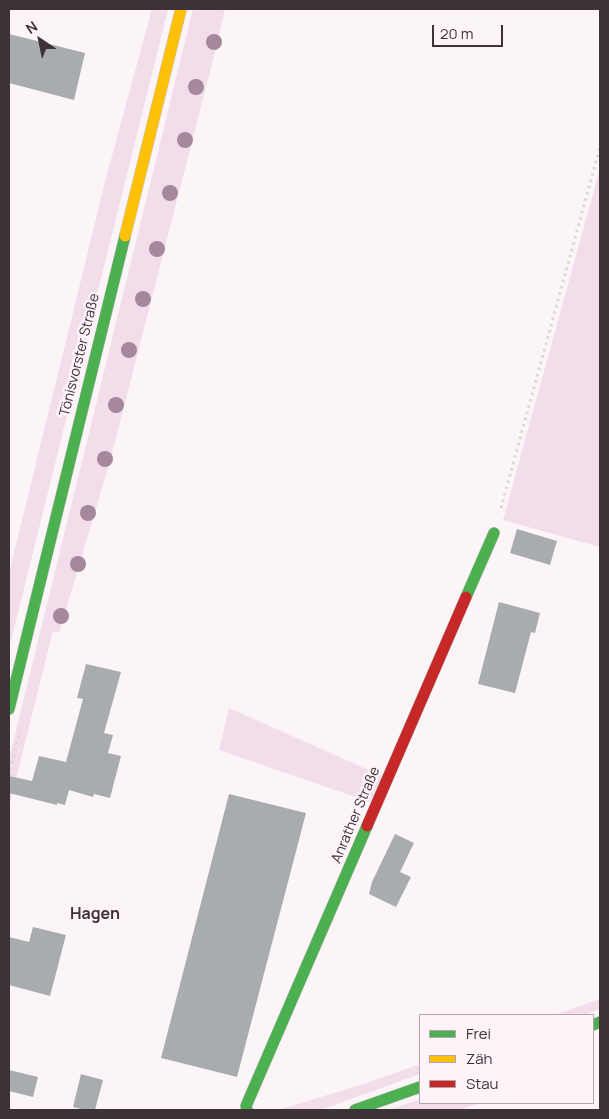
<!DOCTYPE html>
<html>
<head>
<meta charset="utf-8">
<style>
  body { margin:0 }
  #map { position:relative; width:609px; height:1119px; overflow:hidden; background:#fbf5f8; font-family:Manrope,sans-serif }
  canvas { display:block }
  .frame { position:absolute; inset:0; border:10px solid #3c3238; pointer-events:none }
  .legend { position:absolute; left:419px; top:1014px; width:175px; height:90px; box-sizing:border-box; background:#fdf3f9; border:1px solid #b0a6ac; margin:0; padding:6px 9px; list-style:none; font-size:15px; color:#3c3238 }
  .legend li { display:flex; align-items:center; gap:10px; height:25px }
  .legend b { width:25px; border:1px solid #b0a6ac }
  .north { position:absolute; left:15px; top:15px; width:50px; height:50px; -webkit-text-stroke:4px #fdf3f9; paint-order:stroke; rotate:326deg; font-size:14px; font-weight:700; line-height:20px; text-align:center; color:#3c3238 }
  .north::after { content:''; display:block; margin:auto; width:18px; height:22px; background:#3c3238; clip-path:polygon(50% 0,100% 100%,50% 72%,0 100%) }
  .scale { position:absolute; left:432px; top:25px; width:71px; height:22px; box-sizing:border-box; border:2px solid #3c3238; border-top:0; padding-left:6px; font-size:15px; line-height:18px; white-space:nowrap; color:#3c3238; -webkit-text-stroke:4px #fdf3f9; paint-order:stroke }
</style>
</head>
<body>
<div id="map">
<canvas width="609" height="1119"></canvas>
<div class="frame"></div>
<ul class="legend">
<li><b style="height:6px;background:#4caf50"></b>Frei</li>
<li><b style="height:6px;background:#ffc107"></b>Zäh</li>
<li><b style="height:6px;background:#c62828"></b>Stau</li>
</ul>
<div class="north">N</div>
<div class="scale">20 m</div>
</div>
<script>
const g = document.querySelector('canvas').getContext('2d');
g.lineJoin = 'round';
function paint(path, color) {
  g.fillStyle = color;
  g.fill(path, 'evenodd');
}
function trace(path, color, width, dash) {
  g.strokeStyle = color;
  g.lineWidth = width;
  g.lineCap = dash ? 'butt' : 'round';
  g.setLineDash(dash || []);
  g.stroke(path);
}
function drawText(font, color, halo, rows, align = 'center') {
  g.font = font + ' Manrope,sans-serif';
  g.lineWidth = 5;
  g.setLineDash([]);
  g.textBaseline = 'middle';
  g.strokeStyle = halo;
  g.fillStyle = color;
  for (const [text, x, y, turn = 0] of rows) {
    g.save();
    g.translate(x, y);
    g.rotate((+turn || 0) * Math.PI / 180);
    g.textAlign = isNaN(turn) ? turn : align;
    if (halo) g.strokeText(text, 0, 0);
    g.fillText(text, 0, 0);
    g.restore();
  }
}
paint(new Path2D(`
  M152 9H168L9 649V573L106 178Z
  M193 9H225L217 44 110 461 59 633 53 631 9 807V759Z
  M600 168V547L503 520Z
  M229 708 382 776 370 802 219 750Z
  M600 999V1009L584 1015H554Z
  M420 1064V1074L321 1110H278L367 1083Z
  M420 1099V1103H480L459 1110H389Z`), '#f3ddea');
paint(new Path2D(`
  M9 34 85 53 74 100 9 83Z
  M517 529 557 541 550 565 510 553Z
  M499 602 540 613 535 633 531 632 515 693 478 684Z
  M86 664 121 672 104 733 113 735 108 753 121 756 110 798 94 794 93 797 69 790 65 805 57 803V805L9 793V776L32 781 39 756 66 762 83 699 77 698Z
  M229 794 306 813 237 1077 161 1058Z
  M395 834 414 843 400 872 411 877 396 907 369 894 372 882Z
  M33 927 66 935 50 996 9 985V937L29 942Z
  M9 1070 38 1077 33 1097 9 1091Z
  M81 1074 103 1080 95 1110H85L73 1107Z`), '#a9acae');
const fast = new Path2D(`
  M466 597 494 533
  M9 709 125 236
  M593 1025 600 1022
  M247 1110 246 1106 367 826
  M355 1110 420 1087`);
const slow = new Path2D(`
  M125 236 181 9`);
const jam = new Path2D(`
  M367 826 466 597`);
trace(fast, '#c2bbbf', 12);
trace(slow, '#c2bbbf', 12);
trace(jam, '#c2bbbf', 12);
trace(new Path2D(`
  M501 508 600 147
  M9 776 20 731`), '#dad6d9', 3, [2.5, 4]);
trace(fast, '#4caf50', 11);
trace(slow, '#ffc107', 11);
trace(jam, '#c62828', 11);
g.fillStyle = '#a5889c';
for (const [x, y] of [
  [214,42],
  [196,87],
  [185,140],
  [170,193],
  [157,249],
  [143,299],
  [129,350],
  [116,405],
  [105,459],
  [88,513],
  [78,564],
  [61,616]
]) {
  g.beginPath();
  g.arc(x, y, 8, 0, 2 * Math.PI);
  g.fill();
}
drawText('14px', '#3c3238', '#fdf3f9', [
  ["Tönisvorster Straße",80,355,-76],
  ["Anrather Straße",356,815,-67]
]);
drawText('bold 16px', '#3c3238', '#fdf3f9', [
  ["Hagen",95,915]
]);
</script>
</body>
</html>
